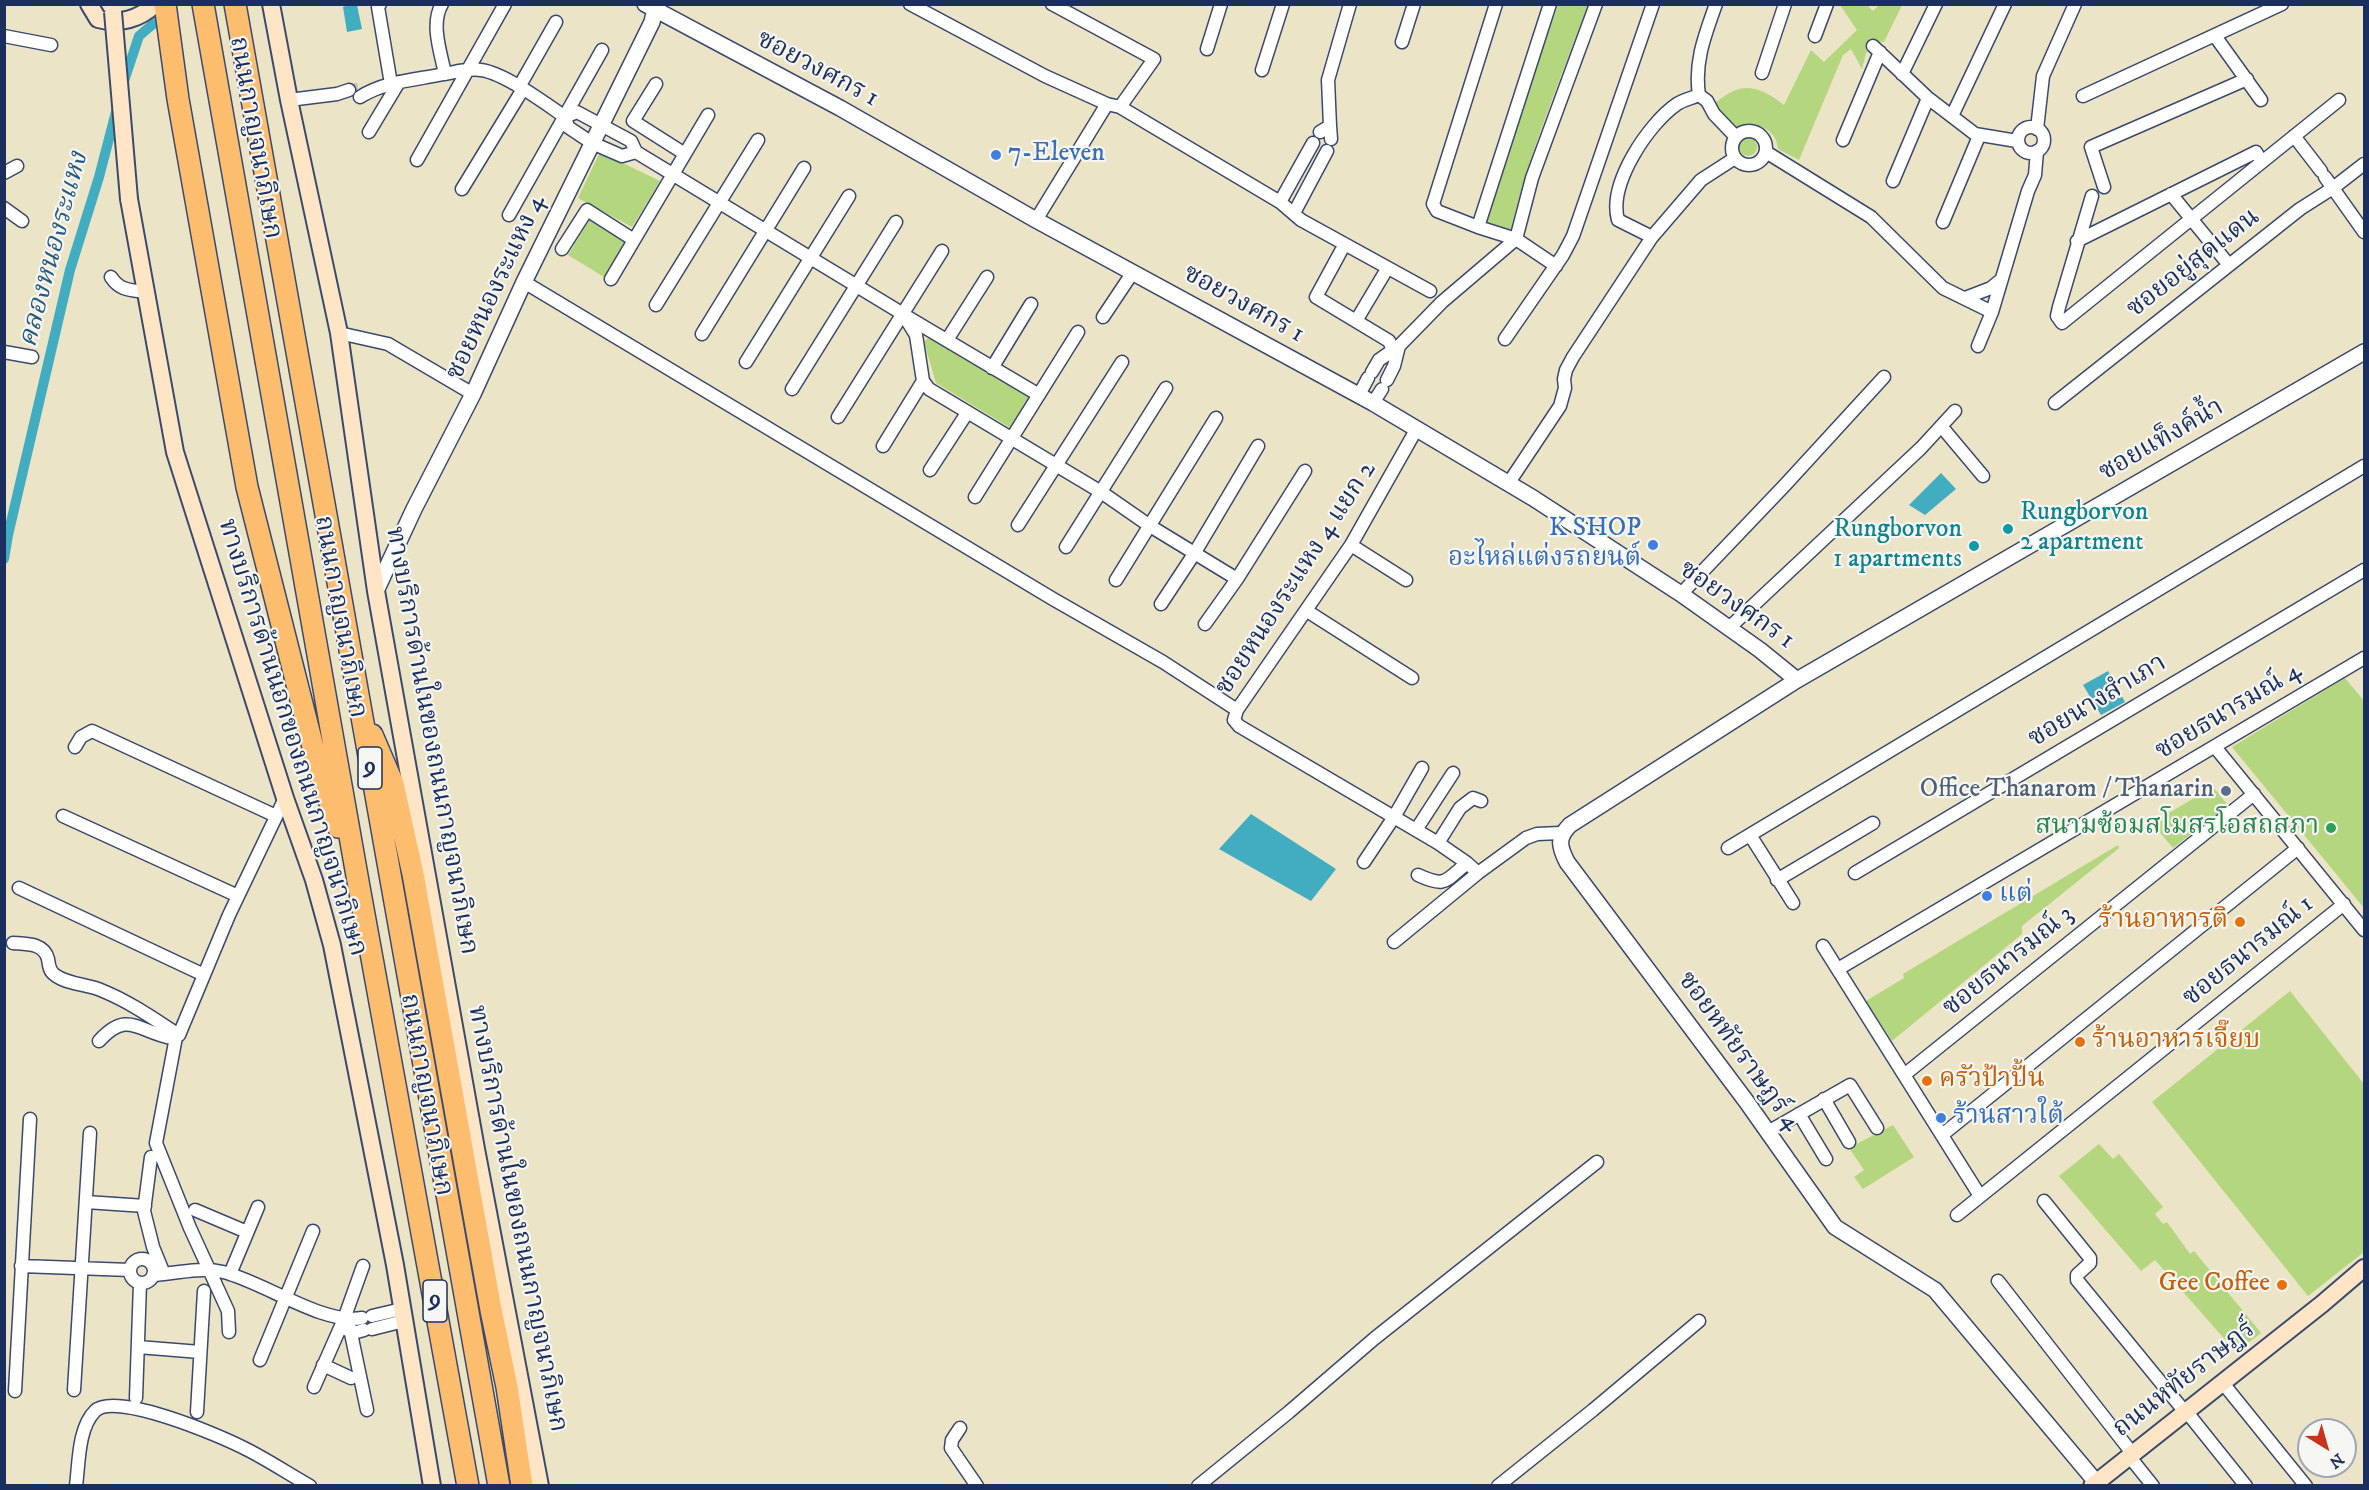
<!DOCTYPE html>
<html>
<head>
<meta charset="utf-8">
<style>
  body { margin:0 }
  #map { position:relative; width:2369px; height:1490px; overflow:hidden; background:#ece4c6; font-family:"IM FELL DW Pica",serif }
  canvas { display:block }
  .frame { position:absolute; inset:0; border:6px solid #1b2f5e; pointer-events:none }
  .north { position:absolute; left:2297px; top:1418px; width:60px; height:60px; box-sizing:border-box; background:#f6f6f2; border:2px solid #9ea6b7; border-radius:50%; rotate:143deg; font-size:16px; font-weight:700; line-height:24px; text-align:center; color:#1b2f5e }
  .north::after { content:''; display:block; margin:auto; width:21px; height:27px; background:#c8321e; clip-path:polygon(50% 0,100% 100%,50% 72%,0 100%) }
</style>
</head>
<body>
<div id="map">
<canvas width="2369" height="1490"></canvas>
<div class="frame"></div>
<div class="north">N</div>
</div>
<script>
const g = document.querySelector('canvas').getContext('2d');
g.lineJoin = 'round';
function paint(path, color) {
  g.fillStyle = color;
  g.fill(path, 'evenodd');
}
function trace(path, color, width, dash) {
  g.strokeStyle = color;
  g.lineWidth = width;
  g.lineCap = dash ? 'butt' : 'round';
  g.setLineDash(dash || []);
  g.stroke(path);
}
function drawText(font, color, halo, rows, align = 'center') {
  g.font = font + ' "IM FELL DW Pica","Noto Serif Thai",serif';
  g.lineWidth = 4.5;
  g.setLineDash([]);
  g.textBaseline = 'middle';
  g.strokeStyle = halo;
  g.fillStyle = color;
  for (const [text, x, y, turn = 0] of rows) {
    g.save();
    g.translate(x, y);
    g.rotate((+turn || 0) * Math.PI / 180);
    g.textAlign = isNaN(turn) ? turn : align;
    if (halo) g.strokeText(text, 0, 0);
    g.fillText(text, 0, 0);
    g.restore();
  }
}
paint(new Path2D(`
  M1558 5H1588C1560 80 1529 153 1510 232L1482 224Z
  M1840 5H1867L1873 11 1879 5H1902L1884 42 1873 41 1866 53 1862 69 1851 49 1843 55 1799 160 1778 149C1777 134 1767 128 1754 124L1731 135 1707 111C1736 82 1753 81 1784 105L1811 50 1824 62 1857 30Z
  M1739 147a9 9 0 1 1 18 0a9 9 0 1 1-18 0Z
  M600 152 660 181 632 227 578 198Z
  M590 219 626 241 604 277 568 255Z
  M930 336 1032 397 1012 429 936 383 924 342Z
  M2345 678 2364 701V908L2232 747Z
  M2213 787 2228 805 2173 848 2152 823Z
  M2118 845 2119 848 2022 926V934L1892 1041 1866 1001 1904 978 1903 974Z
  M2290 991 2364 1084V1252L2308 1296 2152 1102Z
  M1893 1125 1914 1157 1863 1189 1854 1177 1864 1170 1849 1148Z
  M2099 1144 2113 1159 2119 1154 2163 1207 2155 1214 2163 1224 2167 1222 2190 1254 2194 1251 2261 1333 2236 1352 2155 1260 2141 1271 2059 1176Z`), '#b3d67e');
paint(new Path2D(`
  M347 5H357L362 29 347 32 343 7Z
  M1941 473 1956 489 1925 515 1909 505Z
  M2108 671 2125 702 2101 715 2083 685Z
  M1251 814 1336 869 1311 901 1219 849Z`), '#42adc0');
trace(new Path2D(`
  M123 84 139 36 166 13
  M4 559 8 535 70 270 99 177 117 108`), '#42adc0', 10);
trace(new Path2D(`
  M349 90 358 89`), '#c2c0b1', 12, [12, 6]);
const minor = new Path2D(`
  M380 4 378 7 391 84
  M442 4C430 24 441 53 445 74
  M910 4 1045 76 1107 104 1120 107 1280 202 1301 220 1430 291
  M1052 4 1154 59 1120 107
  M1550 4 1478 227 1516 239 1556 266
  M1716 4C1705 35 1694 62 1699 95L1707 101 1714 114 1736 137
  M4 36 51 45
  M1815 36 1827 4
  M2215 36 2261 100
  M1402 42 1414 4
  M1873 46 1928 98 1975 134 2017 141 2018 137
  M1207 49 1221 4
  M1262 70 1283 4
  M1762 73 1785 4
  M1902 74 1936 4
  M656 84 633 121 685 154
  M519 87 556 22
  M2083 96 2282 4
  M360 97C385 81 416 80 444 74 456 72 468 68 481 70 504 73 545 103 565 117L568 127 592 143 622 156 636 152
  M289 100 337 94 349 90
  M1952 116 2005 4
  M565 117 577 112 631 141 636 152 903 314 916 335 923 381 929 389 1101 492 1150 526 1237 579
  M1330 126 1328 80 1350 4
  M2018 140a13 13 0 1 1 26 0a13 13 0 1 1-26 0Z
  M2037 129 2043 76 2075 4
  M1732 148a17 17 0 1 1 34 0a17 17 0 1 1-34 0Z
  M369 132 399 82
  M1320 132 1330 126 1331 139
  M2294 136 2321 171
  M1843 140 1880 52
  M1766 152 1871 217 1943 288 1992 312
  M417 160 505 4
  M4 173 17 166
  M2325 177 2364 232
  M1893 181 1928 98
  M2104 187 2091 147 2247 79
  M462 189 523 89
  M2171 194 2229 265
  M2092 196 2059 307 2057 316 2062 323 2339 100
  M1280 202 1313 143
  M4 208 22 221
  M1294 213 1327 151
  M509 215 602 50
  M1036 220 1107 104
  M1943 222 1979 136
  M1478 227 1437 211 1433 204 1496 4
  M1652 237 1618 220C1608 184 1648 124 1677 104 1683 100 1692 98 1699 95
  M2077 241 2256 152 2262 162
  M562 249 587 210 634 240
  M1341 251 1316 297 1389 341 1393 350
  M111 277C120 291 131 290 146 292
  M611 279 708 115
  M524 282 1053 599 1163 662 1237 710
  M1965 298 1991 288 2002 279
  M656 305 758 140
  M904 315 1039 395
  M1103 317 1133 272
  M1356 321 1384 274
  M339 333 388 344 473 394
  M702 334 804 168
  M1505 339 1563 255 1573 236 1653 4
  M947 340 987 277
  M1978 346 1992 312 2028 191 2035 175 2037 151
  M4 352 32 357
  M746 362 849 196
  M992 368 1031 304
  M1372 372 1379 360 1399 346 1442 302 1516 239 1532 178 1596 4
  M1387 380 1394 366 1399 346
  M792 389 896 222
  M1359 395 1368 378
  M1373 403 1382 389
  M2055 403 2300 209 2333 188 2364 164
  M838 417 942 251
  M1941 426 1983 476
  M1416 430 1351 545 1237 710 1234 720 1239 726 1438 843 1467 863 1478 873
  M883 446 923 381
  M930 470 967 413
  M1508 484 1560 406 1565 388 1564 379 1566 370 1573 357 1652 237 1701 180 1735 158
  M975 497 1078 332
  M1018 525 1122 362
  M1351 545 1406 580
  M1066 547 1166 388
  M1116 580 1216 418
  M1681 594 1785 485 1884 377
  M1161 604 1194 554 1258 446
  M1307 611 1412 678
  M1205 624 1237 579 1305 471
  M1729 628 1921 448 1955 411
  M75 747 81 737 92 731 276 816
  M2215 747 2364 930
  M63 816 238 896
  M1416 830 1453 773
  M1750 835 1793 903
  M1438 843 1460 808 1473 798 1481 801
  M1728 848 2364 466
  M1364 862 1394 817 1422 768
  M1855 873 2364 570
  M1418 875C1446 888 1445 881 1467 863
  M1777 880 1873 823
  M19 888 204 975
  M1394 942 1478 873 1526 838 1537 834 1561 833
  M13 943C27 944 44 943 48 959 49 965 49 971 55 975 68 985 89 984 103 991 130 1002 154 1019 179 1035L229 915 285 798
  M1823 946 1980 1196
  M1838 969 2364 658
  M176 1037 156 1143 190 1228 228 1311 229 1332
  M99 1041C128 1009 138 1032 172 1038L179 1035
  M1904 1075 2254 794
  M1824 1099 1849 1142
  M1799 1114 1826 1159
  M1768 1132 1850 1085 1877 1128
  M1942 1135 2298 848
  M151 1157 144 1211 153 1247 164 1274
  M2044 1201 2090 1258V1263L2077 1275V1280L2185 1412
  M86 1202 145 1206
  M195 1210 247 1232
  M1957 1215 2344 904
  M130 1271a12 12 0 1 1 24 0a12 12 0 1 1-24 0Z
  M21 1266 130 1270
  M230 1274 258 1207
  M154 1275C176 1273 201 1267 223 1272 264 1282 323 1325 362 1318
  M1998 1281 2132 1453
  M372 1316 402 1309
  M348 1319 367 1410
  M344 1328 353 1333 364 1330
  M372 1329 404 1321
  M138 1347 200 1352
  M260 1360 313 1231
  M323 1365 351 1378
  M2222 1382 2306 1486
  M314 1387 344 1319 363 1266
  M74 1390 90 1133
  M15 1391 30 1119
  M136 1398 140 1283
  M2186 1411 2246 1486
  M197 1412 204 1291
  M960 1428 952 1440 951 1448 977 1486
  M2129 1456 2153 1486
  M76 1486C79 1463 78 1428 95 1411 115 1391 218 1435 242 1447 265 1458 287 1473 310 1486
  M1198 1486 1289 1412 1375 1338 1597 1162
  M1498 1486 1593 1410 1699 1321`);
const tertiary = new Path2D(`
  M645 4 840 108 1036 220 1373 403 1533 498 1681 594 1760 650 1797 680
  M376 591 414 509 473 394 524 282 652 22 656 4
  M2096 1482 1935 1290 1835 1227 1746 1101 1567 862C1559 846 1557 838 1570 825L1797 680 2364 352`);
const secondary = new Path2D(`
  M89 4 98 19C119 25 140 19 155 4
  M271 4 289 100 339 333 376 591 476 1149 540 1486
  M129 199 175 452 285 798 314 880 332 945 395 1265 432 1486
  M2092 1486 2322 1304 2364 1268`);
const motorway = new Path2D(`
  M165 4 178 99 247 487 319 771 338 827
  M203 4 359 887 468 1486
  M235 4 499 1486
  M372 735 393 784 413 874 491 1310 507 1387 522 1486`);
trace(minor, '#3a4a6e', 15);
trace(tertiary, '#3a4a6e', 18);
trace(secondary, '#3a4a6e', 20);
trace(motorway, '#3a4a6e', 24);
trace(minor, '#fff', 12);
trace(tertiary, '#fff', 15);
trace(secondary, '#fee5c5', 16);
trace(motorway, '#fcbd6f', 21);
const secondaryBridge = new Path2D(`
  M113 12 129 199`);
trace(secondaryBridge, '#3a4a6e', 20, []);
trace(secondaryBridge, '#fee5c5', 16);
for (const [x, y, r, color] of [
  [996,155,6,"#3f7fe0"],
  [2008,529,6,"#0f9aa8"],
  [1653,545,6,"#3f7fe0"],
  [1974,546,6,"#0f9aa8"],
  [2226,791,6,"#5c6f8a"],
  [2331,828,6,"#2e9e5b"],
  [1987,896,6,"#3f7fe0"],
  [2240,922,6,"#e8710a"],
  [2080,1042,6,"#e8710a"],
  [1927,1081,6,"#e8710a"],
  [1941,1118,6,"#3f7fe0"],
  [2282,1285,6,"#e8710a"]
]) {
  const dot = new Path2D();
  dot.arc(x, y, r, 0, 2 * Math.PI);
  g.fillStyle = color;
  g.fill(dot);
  trace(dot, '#f6f6f2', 2);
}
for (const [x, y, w] of [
  [370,768,24],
  [435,1301,24]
]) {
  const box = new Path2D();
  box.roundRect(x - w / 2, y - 21, w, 42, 4.5);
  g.fillStyle = '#f6f6f2';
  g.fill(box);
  trace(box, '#1b2f5e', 1.5);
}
drawText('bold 24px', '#1b2f5e', null, [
  ["9",370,768],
  ["9",435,1301]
]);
drawText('26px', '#1b2f5e', '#f6f6f2', [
  ["ซอยวงศกร 1",817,70,28],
  ["ถนนกาญจนาภิเษก",254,138,80],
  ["ซอยอยู่สุดแดน",2194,264,-38],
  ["ซอยหนองระแหง 4",497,288,-65],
  ["ซอยวงศกร 1",1243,305,29],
  ["ซอยแท็งค์น้ำ",2162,441,-30],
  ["ซอยหนองระแหง 4 แยก 2",1297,579,-57],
  ["ซอยวงศกร 1",1736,606,35],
  ["ถนนกาญจนาภิเษก",339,617,80],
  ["ซอยนางสำเภา",2098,702,-31],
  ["ซอยธนารมณ์ 4",2229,712,-31],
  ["ทางบริการด้านนอกของถนนกาญจนาภิเษก",291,738,73],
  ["ทางบริการด้านในของถนนกาญจนาภิเษก",430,741,80],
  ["ซอยธนารมณ์ 1",2249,952,-39],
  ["ซอยธนารมณ์ 3",2009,962,-39],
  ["ซอยหทัยราษฎร์ 4",1738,1052,54],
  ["ถนนกาญจนาภิเษก",425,1095,80],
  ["ทางบริการด้านในของถนนกาญจนาภิเษก",516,1219,79],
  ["ถนนหทัยราษฎร์",2185,1380,-38]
]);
drawText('26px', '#366cbe', '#f6f6f2', [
  ["7-Eleven",1008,155],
  ["K SHOP",1641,530,"right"],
  ["อะไหล่แต่งรถยนต์",1641,560,"right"],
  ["แต่",1999,896],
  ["ร้านสาวใต้",1953,1118]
], 'left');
drawText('26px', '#0d838f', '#f6f6f2', [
  ["Rungborvon",2020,514],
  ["2 apartment",2020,544],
  ["Rungborvon",1962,531,"right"],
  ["1 apartments",1962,561,"right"]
], 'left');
drawText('26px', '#4e5e75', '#f6f6f2', [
  ["Office Thanarom / Thanarin",2214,791]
], 'right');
drawText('26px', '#27864d', '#f6f6f2', [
  ["สนามซ้อมสโมสรโอสถสภา",2319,828]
], 'right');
drawText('26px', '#c56008', '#f6f6f2', [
  ["ร้านอาหารติ",2228,922],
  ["ร้านอาหารเจี๊ยบ",2092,1042,"left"],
  ["ครัวป้าปั้น",1939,1081,"left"],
  ["Gee Coffee",2270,1285]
], 'right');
drawText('italic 27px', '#295b80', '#f6f6f2', [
  ["คลองหนองระแหง",55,250,-75]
]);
</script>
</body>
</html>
